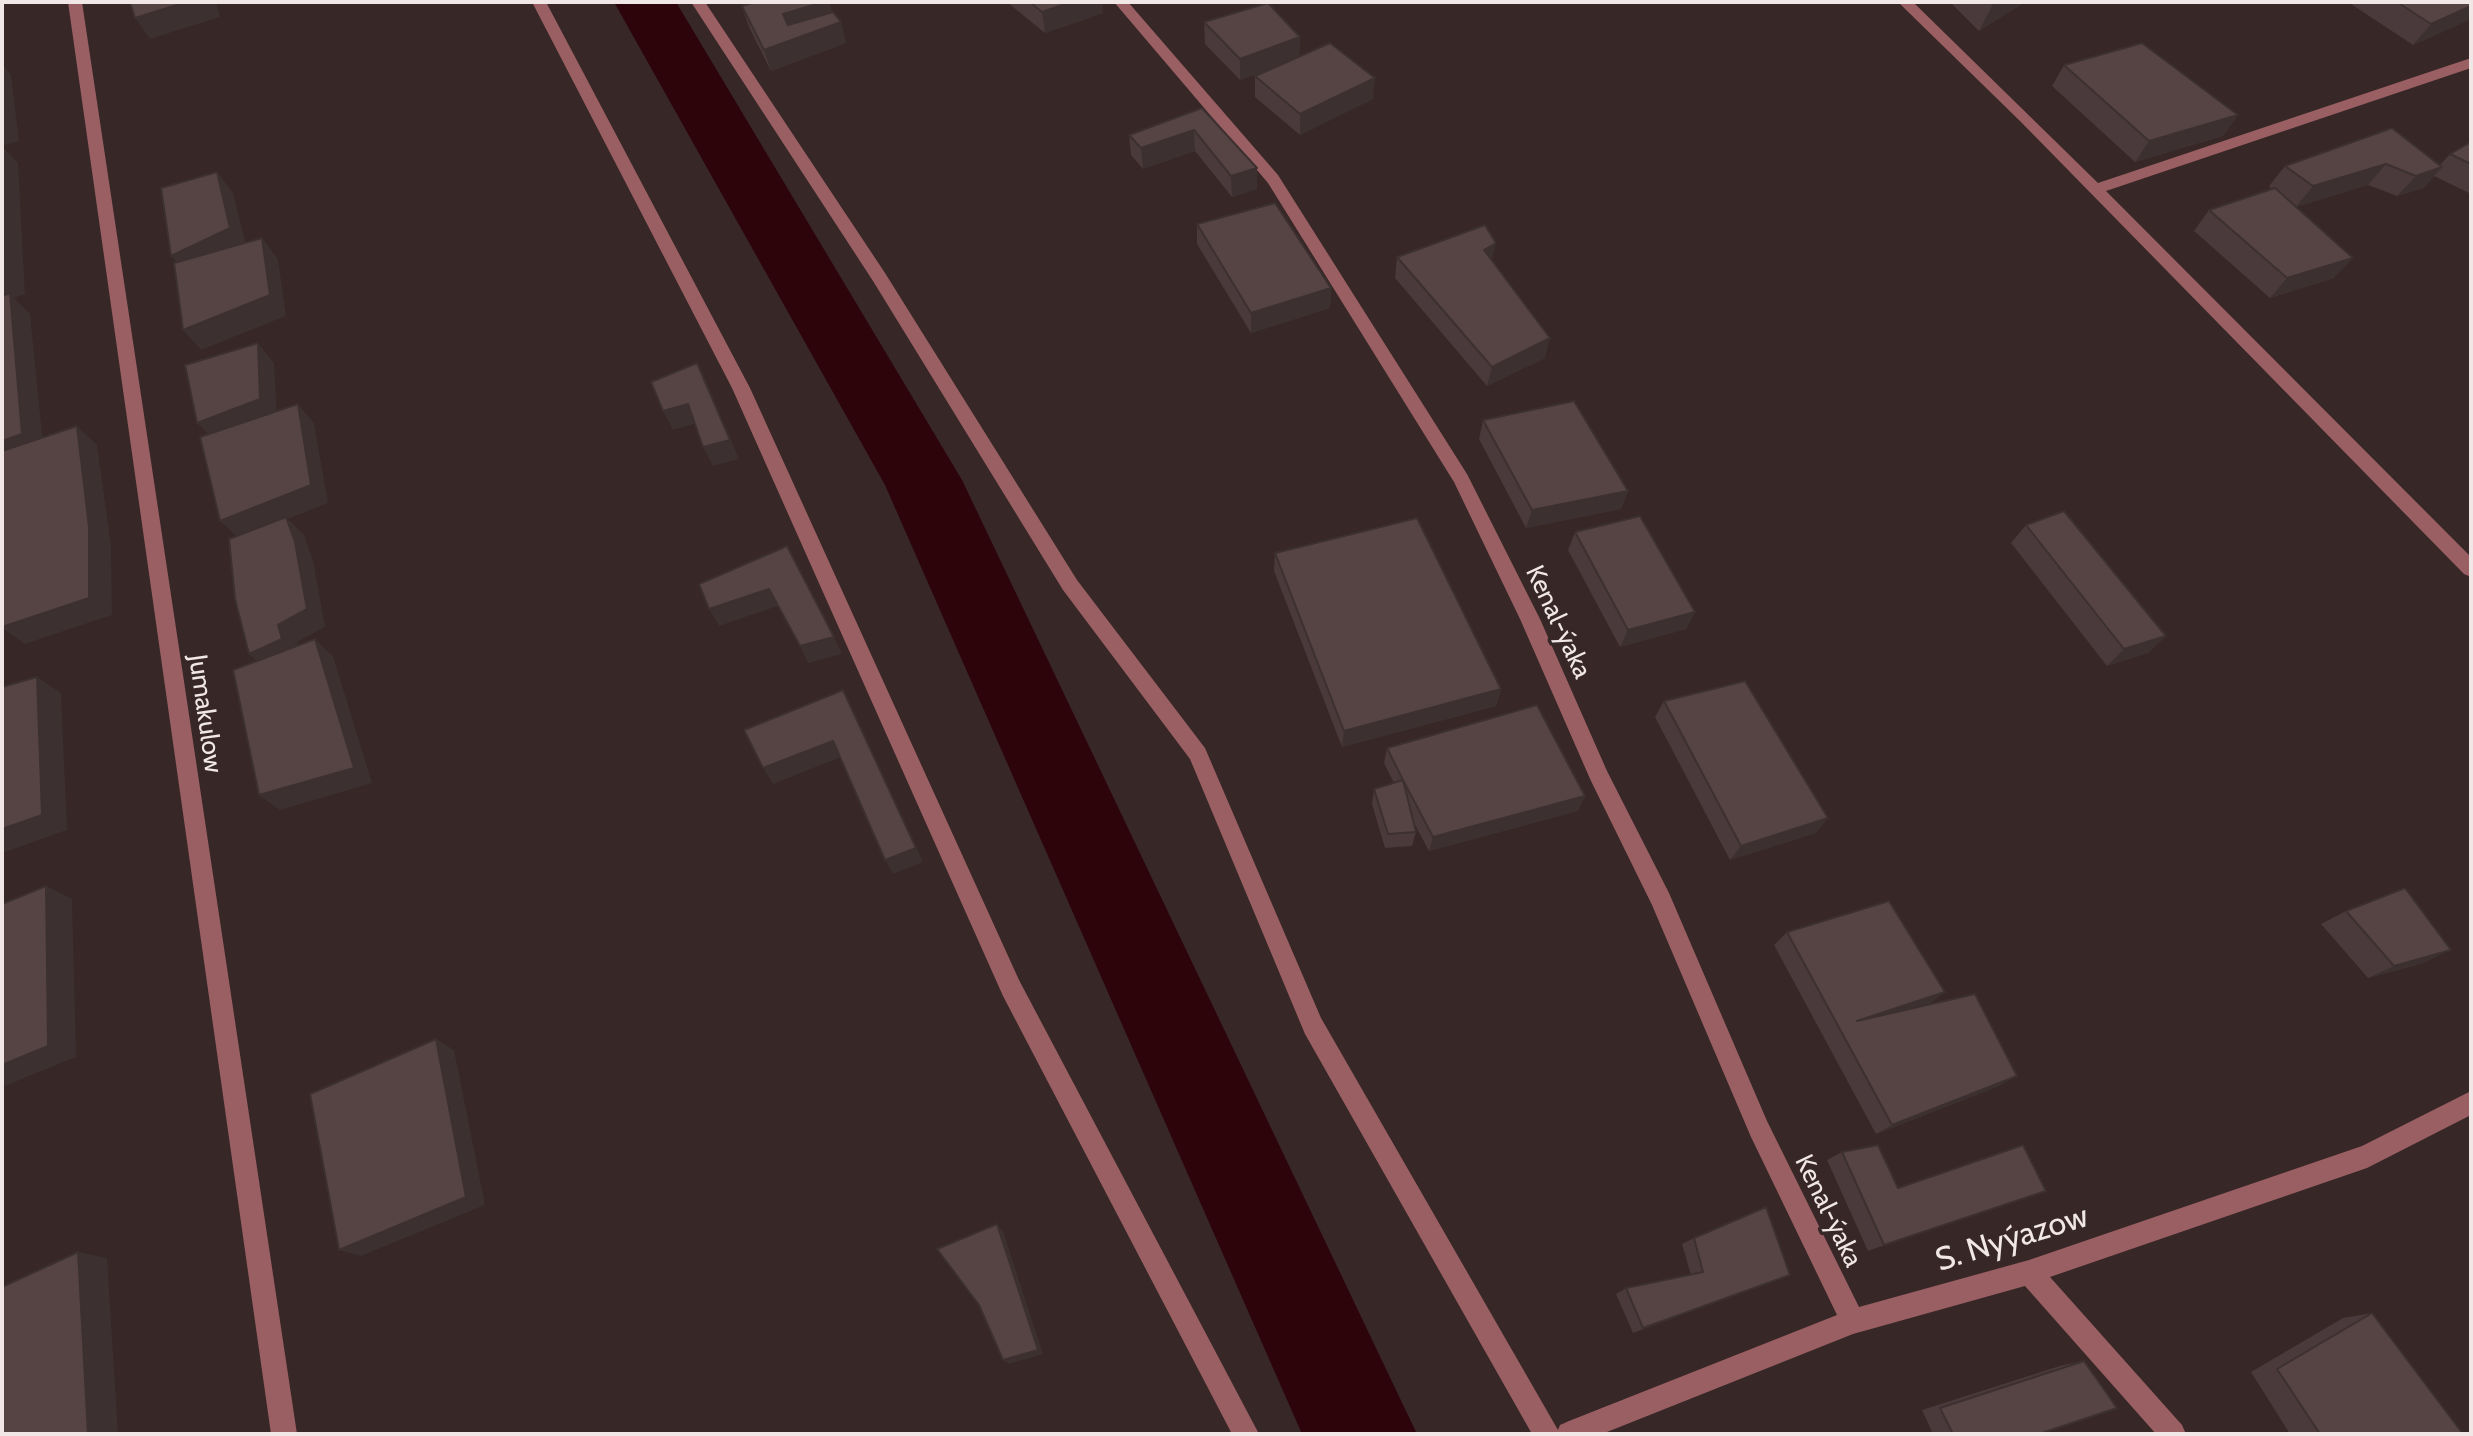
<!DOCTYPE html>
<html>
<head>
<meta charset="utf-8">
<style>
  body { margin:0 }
  #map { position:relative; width:2473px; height:1436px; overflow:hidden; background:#372727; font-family:Cabin,sans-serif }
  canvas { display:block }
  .frame { position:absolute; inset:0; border:4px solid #f2e7e7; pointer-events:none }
</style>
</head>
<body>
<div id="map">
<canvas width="2473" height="1436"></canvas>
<div class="frame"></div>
</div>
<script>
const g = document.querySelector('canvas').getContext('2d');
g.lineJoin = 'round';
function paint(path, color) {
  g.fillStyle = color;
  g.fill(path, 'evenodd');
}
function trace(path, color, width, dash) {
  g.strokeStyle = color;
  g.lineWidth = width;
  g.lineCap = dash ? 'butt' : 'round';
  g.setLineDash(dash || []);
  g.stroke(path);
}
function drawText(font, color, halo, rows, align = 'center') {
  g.font = font + ' Cabin,sans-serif';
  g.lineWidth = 7;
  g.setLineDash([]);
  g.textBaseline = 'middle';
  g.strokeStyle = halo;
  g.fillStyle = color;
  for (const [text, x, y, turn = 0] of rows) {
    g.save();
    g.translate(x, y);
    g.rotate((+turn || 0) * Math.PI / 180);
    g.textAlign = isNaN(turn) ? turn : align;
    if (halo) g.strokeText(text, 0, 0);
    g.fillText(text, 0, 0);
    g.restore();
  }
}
paint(new Path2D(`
  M614 2H676L962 480 1417 1434H1302L885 485Z`), '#2e040b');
paint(new Path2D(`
  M68 2H82L297 1434H271Z
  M532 2H546L750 388 1019 980 1259 1434H1232L1003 996 732 388Z
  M691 2H705L885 273 1077 580 1205 748 1321 1018 1558 1430 1560 1425 1569 1421 1837 1315 1751 1137 1652 905 1591 781 1520 619 1454 482 1268 183 1114 2H1128L1278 175 1467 474 1540 619 1607 771 1669 893 1767 1121 1859 1307 2029 1260 2362 1146 2471 1091V1115L2367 1168 2050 1277 2182 1425 2186 1434H2156L2025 1286 1853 1334 1602 1434H1532L1305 1034 1190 759 1063 590 873 281Z
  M1898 2H1913L2098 183 2471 58V68L2106 191 2471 557V577L2464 574 2021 122Z`), '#9a5f62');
paint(new Path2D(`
  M829 2 832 13 841 22 846 43 771 71 749 27 742 6Z
  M1007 2H1102L1103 13 1045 33Z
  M1950 2H2025L1979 31Z
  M2348 2H2471V19L2413 45Z
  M1204 22 1300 37 1299 57 1373 99 1300 135 1255 97V76L1276 67 1240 80 1205 44Z
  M2064 65 2238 115 2223 136 2135 162 2052 86Z
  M1202 108 1257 189 1232 197 1195 151 1143 169 1131 155 1129 135Z
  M2392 128 2440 165 2450 154 2471 142V194L2434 176 2424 188 2397 196 2368 185 2296 207 2334 278 2270 298 2194 231 2209 210 2272 189 2269 186 2285 166Z
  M1197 224 1331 288 1330 308 1251 333 1197 244Z
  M1397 257 1492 261 1545 358 1487 386 1395 278Z
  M1483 420 1628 491 1621 509 1526 528 1479 439Z
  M2026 525 2166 636 2148 653 2107 666 2011 543Z
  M1575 532 1695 612 1686 629 1620 647 1568 550Z
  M1275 553 1501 689 1496 706 1342 747 1274 571Z
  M1664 701 1816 833 1730 860 1655 717Z
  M1387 748 1585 796 1578 811 1429 851 1413 821 1416 832 1412 846 1385 848 1372 804 1374 789 1394 783 1384 763Z
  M2346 911 2424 963 2368 978 2321 924Z
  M1787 932 1945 992 1929 1004 1999 1086 1876 1134 1774 945Z
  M1842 1152 1898 1188 2046 1191 1868 1251 1827 1160Z
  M1694 1238 1776 1280 1633 1333 1616 1294 1626 1288 1691 1275 1682 1244Z
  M2372 1313 2463 1434H2290L2251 1372 2343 1318Z
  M2084 1361 2039 1434H1933L1922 1410 2063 1365Z`), '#4a3a3b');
paint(new Path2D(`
  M2 2H5L3 28H2Z
  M186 2H216L220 17 150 39 135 18Z
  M824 2H829L834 22 789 35 783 14Z
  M1071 2H1102L1103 13 1045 33 1042 12Z
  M1994 2H2025L1979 31Z
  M2471 6V19L2413 45 2431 24Z
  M841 22 846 43 771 71 764 50Z
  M1300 37 1299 59 1240 80V59Z
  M2 64 11 75 19 141 2 146Z
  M1375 78 1373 99 1300 135V114Z
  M2238 115 2223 136 2135 162 2149 141Z
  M1194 130 1195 151 1143 169 1141 148Z
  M2 146 18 163 25 294 14 298 30 314 44 453 2 468Z
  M2386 164 2368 185 2296 207 2313 186Z
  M2442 167 2424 188 2397 196 2416 176Z
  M1257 168V189L1232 197 1231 176Z
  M217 172 233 193 247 249 189 276 171 256Z
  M262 238 278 259 286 316 201 350 183 330Z
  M1496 243 1491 263 1484 250Z
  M2353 258 2334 278 2270 298 2287 278Z
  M1331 288 1330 308 1251 333V313Z
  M1550 338 1545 358 1487 386 1492 367Z
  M258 343 274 363 277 418 216 442 197 423Z
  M697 363 707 383 739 459 713 466 703 447Z
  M298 404 314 423 328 503 288 519 304 535 313 560 325 627 297 642 301 656 268 671 249 654 239 539 220 521Z
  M688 404 697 423 673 430 663 411Z
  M77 426 97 445 111 545 112 615 25 644 2 628V627Z
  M1628 491 1621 509 1526 528 1532 510Z
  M769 589 778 606 719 626 709 609Z
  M1695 612 1686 629 1620 647 1628 630Z
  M2166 636 2148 653 2107 666 2124 649Z
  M834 637 842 654 808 663 800 646Z
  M315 639 333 656 372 783 280 810 259 795Z
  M37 677 61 693 67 830 2 853V829Z
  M1501 689 1496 706 1342 747 1344 731Z
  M851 707 923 862 893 874 885 860Z
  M833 741 841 757 773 784 763 768Z
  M1585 796 1578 811 1429 851 1433 837Z
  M1828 818 1816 833 1730 860 1741 846Z
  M46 886 72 899 76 1057 2 1087V1065Z
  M2451 950 2424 963 2368 978 2394 966Z
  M1945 992 1929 1004 1857 1021Z
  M436 1039 454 1050 485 1205 361 1256 339 1250Z
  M2017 1076 1999 1086 1876 1134 1892 1125Z
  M2046 1191 2026 1198 1868 1251 1884 1245Z
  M997 1224 1003 1231 1043 1354 1009 1364 1003 1360Z
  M78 1252 107 1258 118 1434H88Z`), '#3c3030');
const building = new Path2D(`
  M130 2H186L135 18Z
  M755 2H824L783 14 788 25 833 12 841 22 764 50 742 6Z
  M1030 2H1071L1042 12Z
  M2397 2H2471V6L2431 24Z
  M1268 3 1300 37 1240 59 1204 22Z
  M1330 43 1375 78 1300 114 1255 76Z
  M2142 43 2238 115 2149 141 2064 65Z
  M1202 108 1257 168 1231 176 1194 130 1141 148 1129 135Z
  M2392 128 2442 167 2416 176 2386 164 2313 186 2285 166Z
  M2471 142V164L2450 154Z
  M217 172 230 228 171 256 161 188Z
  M2275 188 2353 258 2287 278 2209 210Z
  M1275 203 1331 288 1251 313 1197 224Z
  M2 216 5 274 2 275Z
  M1485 225 1496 243 1484 250 1550 338 1492 367 1397 257Z
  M262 238 270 295 183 330 174 263Z
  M10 293 22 434 2 441V296Z
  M258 343 260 399 197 423 185 365Z
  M697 363 730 440 703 447 688 404 663 411 651 382Z
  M1574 401 1628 491 1532 510 1483 420Z
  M298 404 311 485 220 521 200 437Z
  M77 426 89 527V598L2 627V451Z
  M2064 511 2166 636 2124 649 2026 525Z
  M1640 516 1695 612 1628 630 1575 532Z
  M286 517 295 542 307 609 278 625 282 639 249 654 235 599 229 539Z
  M1417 518 1501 689 1344 731 1275 553Z
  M787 546 834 637 800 646 769 589 709 609 699 584Z
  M315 639 354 768 259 795 233 670Z
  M37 677 42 815 2 829V687Z
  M1745 681 1828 818 1741 846 1664 701Z
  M843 690 916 848 885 860 833 741 763 768 744 730Z
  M1537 705 1585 796 1433 837 1403 780 1416 832 1388 834 1374 789 1403 780 1387 748Z
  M46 886 48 1046 2 1065V904Z
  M2405 888 2451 950 2394 966 2346 911Z
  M1889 901 1945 992 1857 1021 1975 994 2017 1076 1892 1125 1787 932Z
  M436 1039 466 1197 339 1250 310 1094Z
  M1878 1145 1898 1188 2023 1145 2046 1191 1884 1245 1842 1152Z
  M1766 1207 1790 1275 1643 1328 1626 1288 1703 1272 1694 1238Z
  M997 1224 1038 1350 1003 1360 979 1305 937 1249Z
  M78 1252 88 1434H2V1287Z
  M2372 1313 2463 1434H2320L2277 1369Z
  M2084 1361 2117 1408 2039 1434H1953L1940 1408Z`);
paint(building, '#564445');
trace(building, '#3c3030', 2);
drawText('26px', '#f2e7e7', '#372727', [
  ["Kenal-ýaka",1558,622,65],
  ["Jumakulow",205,714,82],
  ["Kenal-ýaka",1828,1211,64]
]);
drawText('32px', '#f2e7e7', '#372727', [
  ["S. Nyýazow",2012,1239,-17]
]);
</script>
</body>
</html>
